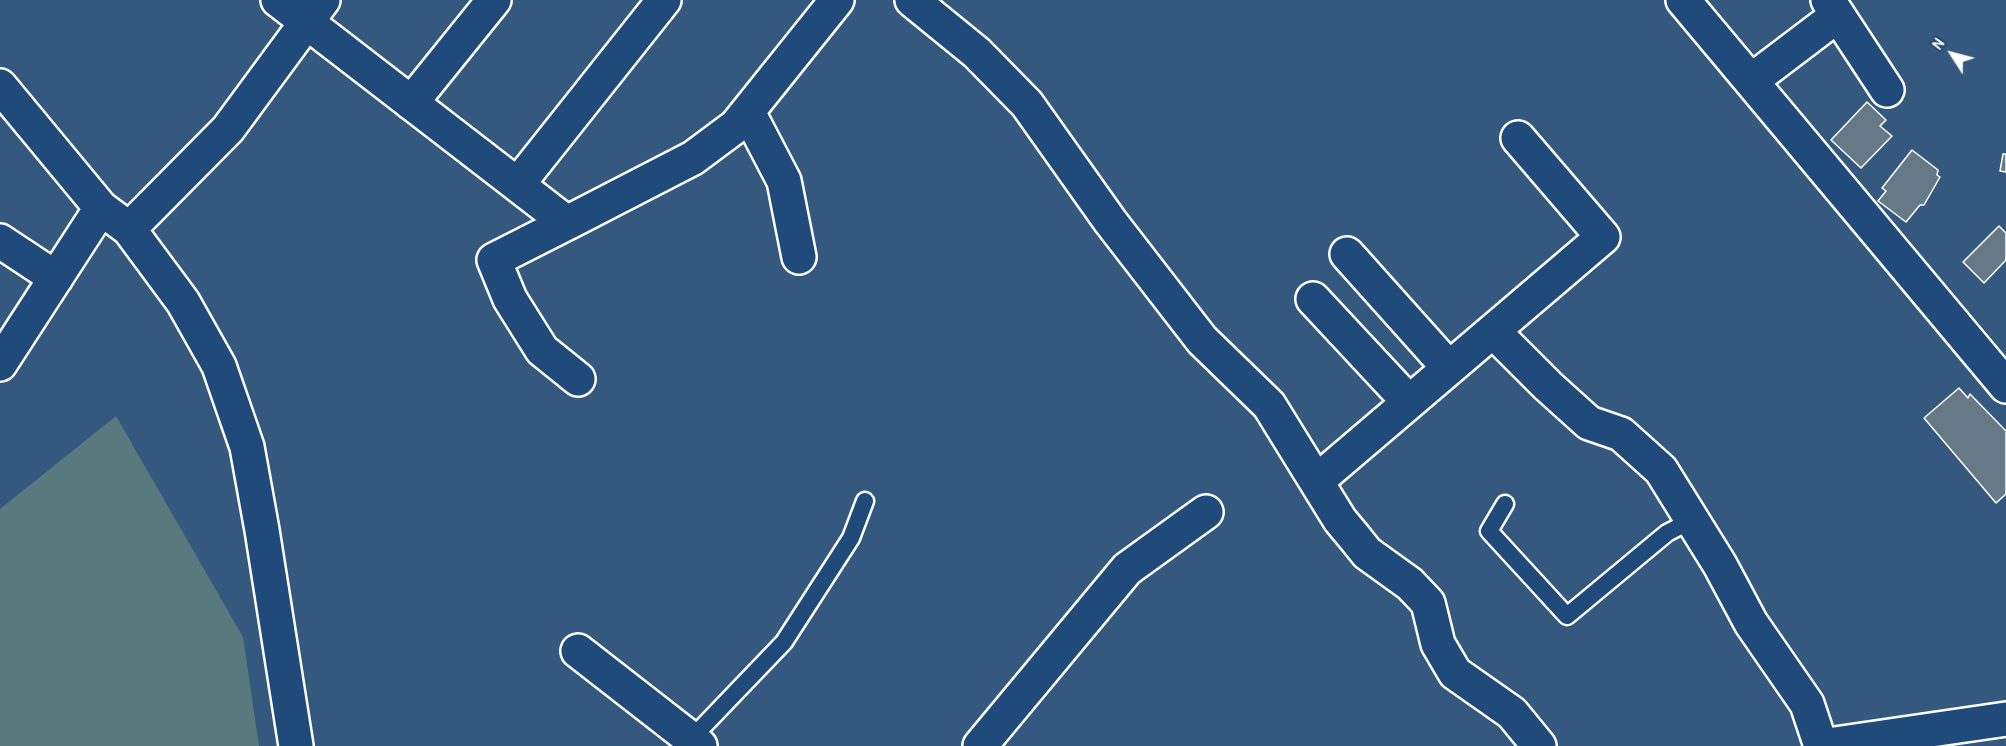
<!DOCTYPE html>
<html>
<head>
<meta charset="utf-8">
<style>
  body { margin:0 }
  #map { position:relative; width:2006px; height:746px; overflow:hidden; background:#34587e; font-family:"Patrick Hand",sans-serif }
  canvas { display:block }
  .north { position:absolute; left:1922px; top:24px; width:60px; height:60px; -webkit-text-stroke:4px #1f4a7a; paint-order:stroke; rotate:306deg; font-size:16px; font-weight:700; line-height:24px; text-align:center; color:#fff }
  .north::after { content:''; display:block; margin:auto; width:21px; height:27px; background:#fff; clip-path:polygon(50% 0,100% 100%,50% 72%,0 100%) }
</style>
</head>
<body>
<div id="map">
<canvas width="2006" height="746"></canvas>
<div class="north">N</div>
</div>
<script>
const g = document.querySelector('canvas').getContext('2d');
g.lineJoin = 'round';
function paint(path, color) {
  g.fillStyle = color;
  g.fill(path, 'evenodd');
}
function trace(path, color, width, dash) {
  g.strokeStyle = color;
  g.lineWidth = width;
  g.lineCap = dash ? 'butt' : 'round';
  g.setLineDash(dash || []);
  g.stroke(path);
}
paint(new Path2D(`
  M116 416 243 637 259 746H0V509Z`), '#58797e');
const building = new Path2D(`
  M1867 102 1886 120 1880 126 1892 136 1861 168 1831 140Z
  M1912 150 1938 170 1937 175 1940 177 1924 205H1920L1906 222 1878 201 1886 191 1882 188Z
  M2003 154H2006V172L2000 171Z
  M1999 226 2006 233V260L1984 283 1963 262Z
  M1959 388 1968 398 1970 394 2006 431V494L1996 503 1924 418Z`);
paint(building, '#667987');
trace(building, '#fff', 1.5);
const lane = new Path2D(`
  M1505 504 1489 531 1567 616 1667 533 1692 520
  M692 738 784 642 851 538 865 501`);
const street = new Path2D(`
  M278 0 567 223 693 158 736 126 837 0
  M912 0 977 53 1027 104 1110 221 1202 340 1269 405 1340 520 1355 538 1367 553 1410 584 1428 603 1438 644 1455 673 1512 713 1539 746
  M1683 0 2006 386
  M1828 0 1887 90
  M1751 81 1838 15
  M0 86 101 208 129 229 183 302 219 366 247 447 262 530 296 746
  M411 103 494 0
  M748 112 784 181 799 257
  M518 184 664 0
  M567 223 494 260 510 299 542 350 578 379
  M129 229 228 129 323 0
  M0 241 56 278
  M1347 254 1449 368
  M1313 299 1409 402
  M1493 331 1548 386 1589 423 1621 434 1661 470 1720 565 1751 623 1807 704 1821 746
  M0 364 101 208
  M1318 480 1603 237 1518 138
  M578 651 700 746
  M980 746 1127 569 1206 512`);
const secondary = new Path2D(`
  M1821 746 2006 719`);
trace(lane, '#fff', 21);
trace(street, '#fff', 38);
trace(secondary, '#fff', 38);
trace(lane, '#1f4a7a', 16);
trace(street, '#1f4a7a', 33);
trace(secondary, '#1f4a7a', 33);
</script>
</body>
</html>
